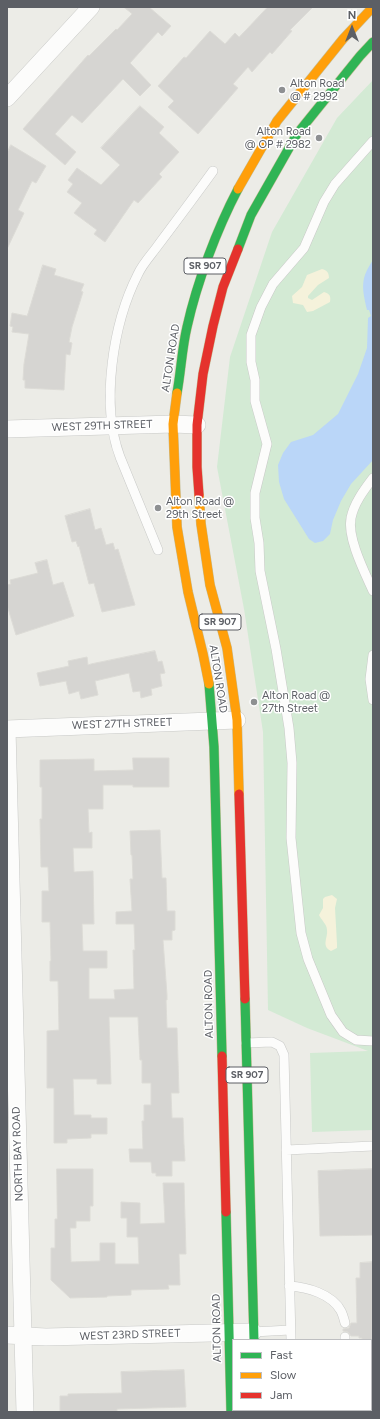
<!DOCTYPE html>
<html>
<head>
<meta charset="utf-8">
<style>
  body { margin:0 }
  #map { position:relative; width:380px; height:1419px; overflow:hidden; background:#ecece7; font-family:Figtree,sans-serif }
  canvas { display:block }
  .frame { position:absolute; inset:0; border:8px solid #5c5f65; pointer-events:none }
  .legend { position:absolute; left:232px; top:1339px; width:140px; height:72px; box-sizing:border-box; background:#fff; border:1px solid #bebfc1; margin:0; padding:5px 7px; list-style:none; font-size:12px; color:#5c5f65 }
  .legend li { display:flex; align-items:center; gap:8px; height:20px }
  .legend b { width:20px; border:1px solid #bebfc1 }
  .north { position:absolute; left:332px; top:8px; width:40px; height:40px; -webkit-text-stroke:3px #fff; paint-order:stroke; rotate:0deg; font-size:11px; font-weight:700; line-height:16px; text-align:center; color:#5c5f65 }
  .north::after { content:''; display:block; margin:auto; width:14px; height:18px; background:#5c5f65; clip-path:polygon(50% 0,100% 100%,50% 72%,0 100%) }
</style>
</head>
<body>
<div id="map">
<canvas width="380" height="1419"></canvas>
<div class="frame"></div>
<ul class="legend">
<li><b style="height:5px;background:#30b455"></b>Fast</li>
<li><b style="height:5px;background:#ff9f0a"></b>Slow</li>
<li><b style="height:5px;background:#e5322d"></b>Jam</li>
</ul>
<div class="north">N</div>
</div>
<script>
const g = document.querySelector('canvas').getContext('2d');
g.lineJoin = 'round';
function paint(path, color) {
  g.fillStyle = color;
  g.fill(path, 'evenodd');
}
function trace(path, color, width, dash) {
  g.strokeStyle = color;
  g.lineWidth = width;
  g.lineCap = dash ? 'butt' : 'round';
  g.setLineDash(dash || []);
  g.stroke(path);
}
function drawText(font, color, halo, rows, align = 'center') {
  g.font = font + ' Figtree,sans-serif';
  g.lineWidth = 3;
  g.setLineDash([]);
  g.textBaseline = 'middle';
  g.strokeStyle = halo;
  g.fillStyle = color;
  for (const [text, x, y, turn = 0] of rows) {
    g.save();
    g.translate(x, y);
    g.rotate((+turn || 0) * Math.PI / 180);
    g.textAlign = isNaN(turn) ? turn : align;
    if (halo) g.strokeText(text, 0, 0);
    g.fillText(text, 0, 0);
    g.restore();
  }
}
paint(new Path2D(`
  M373 80V1130L312 1132 310 1053 368 1051 307 1028 268 1010 263 732 244 609 217 467 230 357 272 232 337 118Z`), '#d3ead4');
paint(new Path2D(`
  M322 269C327 270 329 273 329 278L318 285 308 296V298L312 300 324 292C330 294 331 296 330 302L313 311 307 312 303 305 293 303 292 296 302 287 307 275Z
  M332 895 337 899 335 908 337 944V948L331 951C321 946 328 938 327 930 327 924 321 920 319 915L323 908V899L325 897Z`), '#f5f2db');
paint(new Path2D(`
  M373 260V460L351 484 341 501 333 520 330 534 323 541 315 543 309 539 284 499 279 482 278 465 283 453 291 442 313 435 338 414 358 374 367 348 368 318 371 316 369 310H367C362 288 360 279 373 260Z`), '#bad6f8');
const building = new Path2D(`
  M124 7H149L171 26 162 36 158 32 130 63 151 85 140 96 123 79 82 123 72 115 55 134 76 152 65 165 23 129 88 55 89 56 116 29 117 30 132 14Z
  M268 7H313L290 30 292 31 272 54 270 52 252 72 248 67 233 84 238 88 198 134 168 107 174 101 158 86 184 57 186 58 210 31 225 44 235 33 239 37Z
  M140 106 164 127 159 133 179 152 159 174 162 177 138 203 134 200 105 242 94 234 97 230 74 213 82 203 67 192 73 184 68 180 77 168 101 185 120 165 101 148Z
  M11 145 46 166 36 183 32 181 18 210 24 213 7 249V153Z
  M43 265 56 269 54 275 84 284 81 291 83 292 72 327 69 342 72 343 70 355 66 354 64 390 25 388V380H23L24 364 29 334 12 332 13 327 10 326 12 313 27 316Z
  M90 509 95 530 101 528 106 545 113 543 115 550 118 549 135 605 102 612 94 583 89 584 79 546 78 547 76 541 72 542 65 516Z
  M47 560 53 585 63 582 74 616 16 635 7 605V585L11 584 10 580 38 573 35 563Z
  M155 651 158 662 162 661 165 673 160 674 162 686 151 689 152 695 141 698 140 691 133 692 129 673 95 681 98 695 81 699 79 691 69 694 66 681 40 686 37 673 69 666 68 661 87 657 88 665 91 664Z
  M133 758H169V787H133V785H103V809H88L89 833 92 832V848H73L74 872 93 871 94 924H82L83 951H107V968H89V999H115L114 990 134 989 133 950H135L134 924H116V912L132 911 130 879H133L132 855H131L130 831 160 830 162 878H166L167 911H175V930L172 931V940H163L167 995V1000H166L167 1028H177L179 1093H171L172 1118H183L184 1145 185 1161H172V1176H156V1173H152L151 1162H130L129 1149H143L142 1121H144V1105H151V1083H142V1060H140L138 1017H109L111 1084H97V1079H73L74 1115H91V1118H107V1134H91V1138L67 1139V1143H54V1088H47V1031L59 1030 58 981H50V961H51L50 922H42V891H49L48 867H41L40 819H42V787H40V760L94 759V771L133 770Z
  M57 1169H93V1206H90V1221H76V1228H70L71 1262 100 1261V1243H115V1264H139L138 1237H127V1218H121V1202L140 1203V1224L165 1223 163 1183H184L186 1254H179L180 1285H168L169 1289 131 1290V1295L107 1296V1297L70 1298 51 1280V1248H55V1219H57Z
  M373 1169V1235L320 1236 318 1171Z
  M373 1262V1340H362V1338H359V1336H351L348 1332 343 1331V1329L349 1328 351 1323H357L356 1278H360V1263Z
  M184 1370 186 1407 117 1409V1412H60V1396H68V1394L122 1393 121 1372Z`);
paint(building, '#d6d5d2');
trace(building, '#dcdbd6', 1);
const lane = new Path2D(`
  M373 141 335 184 324 202 304 248 273 284 261 307 251 335V362L255 380V401L267 444 255 493V518L259 543 260 571 276 649 289 728 292 763 291 838 301 933 308 959 331 1015 343 1032 356 1040 373 1041
  M373 478C364 490 354 503 351 518 347 538 365 573 373 591
  M158 550 120 457C100 404 113 323 138 274 143 263 152 254 159 244 177 220 195 196 213 171
  M373 655 370 679 373 700
  M246 1043 272 1042 280 1046 284 1055 291 1340
  M286 1150 373 1146
  M289 1286C307 1287 332 1294 341 1311 343 1315 344 1319 345 1323
  M253 1332 290 1330
  M345 1340V1337
  M293 1410V1412`);
const street = new Path2D(`
  M7 98 91 7
  M7 429 173 424 197 425
  M7 729 25 1412
  M7 729 237 720
  M7 1335 46 1337 253 1332`);
const fast = new Path2D(`
  M238 249 251 215 297 134 360 56 373 42
  M177 393C181 371 182 348 187 327 197 282 217 229 238 189
  M209 684 214 747 222 1056
  M245 999 254 1340
  M226 1212 231 1412`);
const slow = new Path2D(`
  M238 189 277 121 343 39 373 7
  M177 393 173 424 177 527 188 592 203 654 209 684
  M199 495 201 524 210 585 227 648 237 720 239 794
  M255 1410V1412`);
const jam = new Path2D(`
  M199 495 197 467V425L203 374 213 326 223 287 238 249
  M239 794 245 999
  M222 1056 226 1212`);
trace(lane, '#c8c9c7', 10);
trace(street, '#c8c9c7', 18);
trace(fast, '#c4bb93', 10);
trace(slow, '#c4bb93', 10);
trace(jam, '#c4bb93', 10);
trace(lane, '#fcfcfb', 9);
trace(street, '#fcfcfb', 17);
trace(fast, '#30b455', 9);
trace(slow, '#ff9f0a', 9);
trace(jam, '#e5322d', 9);
for (const [x, y, r, color] of [
  [282,90,4,"#8e9092"],
  [319,138,4,"#8e9092"],
  [158,508,4,"#8e9092"],
  [254,702,4,"#8e9092"]
]) {
  const dot = new Path2D();
  dot.arc(x, y, r, 0, 2 * Math.PI);
  g.fillStyle = color;
  g.fill(dot);
  trace(dot, '#fff', 1.5);
}
for (const [x, y, w] of [
  [205,266,42],
  [220,622,42],
  [247,1075,42]
]) {
  const box = new Path2D();
  box.roundRect(x - w / 2, y - 8, w, 16, 3);
  g.fillStyle = '#fff';
  g.fill(box);
  trace(box, '#5c5f65', 1);
}
drawText('bold 10px', '#5c5f65', null, [
  ["SR 907",205,266],
  ["SR 907",220,622],
  ["SR 907",247,1075]
]);
drawText('11px', '#5c5f65', '#fff', [
  ["Alton Road",290,84],
  ["@ # 2992",290,97],
  ["Alton Road",311,132,"right"],
  ["@ OP # 2982",311,145,"right"],
  ["Alton Road @",166,502],
  ["29th Street",166,515],
  ["Alton Road @",262,696],
  ["27th Street",262,709]
], 'left');
drawText('11px', '#5c5f65', '#fff', [
  ["ALTON ROAD",171,358,-81],
  ["WEST 29TH STREET",102,426,-2],
  ["ALTON ROAD",218,679,81],
  ["WEST 27TH STREET",122,724,-2],
  ["ALTON ROAD",209,1004,-91],
  ["NORTH BAY ROAD",18,1154,-92],
  ["ALTON ROAD",217,1328,-91],
  ["WEST 23RD STREET",130,1335,-2]
]);
</script>
</body>
</html>
